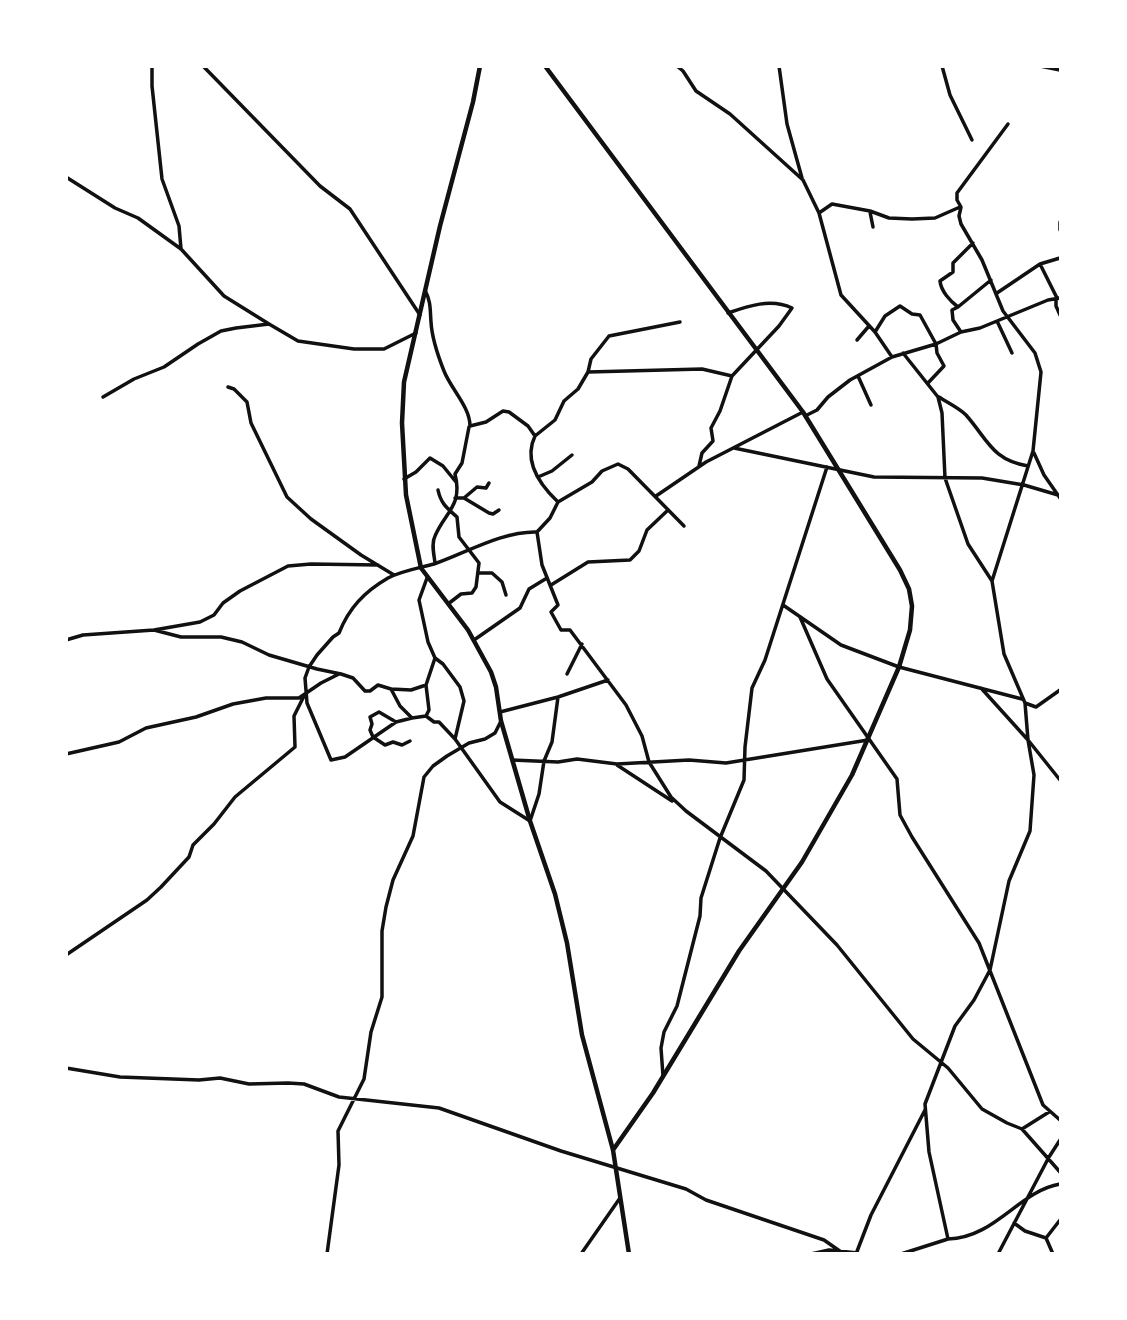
<!DOCTYPE html>
<html>
<head>
<meta charset="utf-8">
<style>
  body { margin:0 }
  #map { position:relative; width:1127px; height:1320px; overflow:hidden; background:#fff; font-family:"PT Sans Narrow",sans-serif }
  canvas { display:block }
  .frame { position:absolute; inset:0; border:68px solid #fff; pointer-events:none }
</style>
</head>
<body>
<div id="map">
<canvas width="1127" height="1320"></canvas>
<div class="frame"></div>
</div>
<script>
const g = document.querySelector('canvas').getContext('2d');
g.lineJoin = 'round';
function trace(path, color, width, dash) {
  g.strokeStyle = color;
  g.lineWidth = width;
  g.lineCap = dash ? 'butt' : 'round';
  g.setLineDash(dash || []);
  g.stroke(path);
}
trace(new Path2D(`
  M152 66V86L162 179 179 226 181 249
  M203 66 320 186 350 209 420 315
  M677 66 683 71 696 91 730 114 803 180 819 213 841 295 875 332 892 357
  M779 66 787 124 802 178
  M942 66 950 95 972 140
  M1040 66 1060 70
  M66 177 115 208 138 218 181 249 224 296 269 324
  M870 212 873 227
  M819 213 832 204 870 211 889 218 912 219 935 218 960 207
  M1060 222V230
  M1040 264 1057 298
  M425 290C431 302 430 309 431 322 432 339 438 356 444 371 451 389 470 407 470 426L486 422 503 411 509 412 528 426 535 436C523 461 540 485 558 502
  M997 293 1040 264 1060 258
  M1056 300V306L1060 315
  M958 307 991 280
  M997 321 1012 353
  M875 332 885 316 900 306 912 314 920 315 936 344 937 353 944 366 928 383
  M961 332 953 320 952 310 958 307C950 301 941 291 940 281L953 272V263L973 243
  M857 340 869 326
  M903 353 938 397 942 413 945 478 968 544 992 581 1004 654 1025 703 1028 740 1060 780
  M588 372 702 369 732 376
  M858 376 871 405
  M228 387 234 389 247 402 251 423 287 497 311 519 361 555 394 575
  M103 397 134 379 164 367 198 344 221 331 236 328 269 324 298 341 354 349H384L416 333
  M939 397C948 403 959 408 966 415 988 440 992 460 1028 466
  M805 416 817 410 828 397 850 380 892 357 936 344 961 332 980 328 1048 300 1060 298
  M535 436 555 420 564 401 578 389 588 372 591 359 609 336 680 322
  M734 448 874 477 982 478 1024 485 1058 495
  M1034 453 1044 475 1060 498
  M699 466 702 453 713 441 711 428 720 411 732 376 779 326 792 308C771 298 748 306 728 313
  M538 477 552 471 572 455
  M404 479 416 472 430 458 443 466 456 482
  M438 490C441 504 447 508 457 517L459 537 479 563 476 587 472 593 461 594 448 604
  M656 496 706 462 803 412
  M455 498H464L477 487 486 488 489 483
  M464 498 489 513 493 514 499 510
  M684 526 628 469 618 464 602 471 592 482 558 502 550 518 537 532 542 565 558 605 551 612 561 630H570L626 705 642 736 649 762 671 797 686 811 766 871 837 945 913 1039 948 1068 982 1109 1007 1123 1022 1129 1060 1172
  M435 563C434 554 431 544 435 536 445 512 463 506 455 474L462 463 469 427
  M479 573H492L502 582 506 595
  M427 578 419 600 428 642 435 658 443 664 460 687 464 701 455 739
  M992 581 1033 451 1041 372 1035 353 1003 311 982 260 961 224 959 216 961 207 957 200V193L1008 124
  M551 585 588 562 630 560 639 551 647 530 667 511
  M783 605 841 645 899 667 1022 699
  M800 617 827 679 897 779 900 815 912 837 979 943 1043 1105 1060 1120
  M154 630 181 637H221L242 642 269 655 317 669 341 674 353 678 365 691H370L378 685 391 689 400 706 412 718 426 716 434 722H439L455 739 500 802 530 821 539 794 544 761 552 742 558 697
  M66 640 83 635 154 630 200 622 214 615 223 603 240 591 288 566 311 564 378 565
  M474 640 520 608 529 589 547 578
  M567 674 582 644
  M391 689 411 690 426 685
  M1025 703 1036 707 1060 690
  M500 712 558 697 608 680
  M426 716 429 710 426 685 435 658
  M412 718 396 722 345 757 331 760 307 703 305 678 309 667 317 655 333 637 339 633C349 608 364 592 388 578 401 571 419 568 434 564 466 553 502 531 537 532
  M396 722 379 712 370 717 372 724 370 730 373 737 385 745 393 742 402 745 410 741
  M66 754 119 742 146 728 196 717 233 704 266 698H299L321 683 339 674
  M512 760 558 762 577 759 617 764 689 760 726 763 868 740
  M617 765 672 801
  M66 955 147 900 161 887 189 857 193 845 214 824 235 797 295 747 294 716 304 696
  M66 1068 120 1077 199 1080 220 1078 249 1084 288 1083 304 1084 339 1097 439 1108 561 1151 686 1189 706 1200 824 1240 844 1254
  M663 1076 661 1048 664 1032 677 1006 700 916 701 898 720 838 744 780 745 747 752 688 765 660 827 467
  M1022 1129 1049 1112
  M1014 1223 1025 1231 1046 1238
  M948 1239C995 1238 1019 1191 1060 1184
  M327 1254 339 1165 338 1131 364 1079 371 1032 382 997V931L386 907 393 880 413 836 424 777 433 766 447 756 469 743 485 739 495 733 501 721
  M581 1254 620 1198
  M811 1254 829 1250 858 1253
  M856 1254 871 1215 925 1110
  M901 1254 948 1239 929 1152 925 1104 955 1026 974 1000 990 970 1009 881 1030 831 1034 775 1028 740 981 688
  M998 1254 1049 1157 1060 1140
  M1053 1254 1046 1238 1060 1220`), '#111', 3.5);
trace(new Path2D(`
  M480 66 473 102 440 226 404 382 402 423 406 495 421 568 468 630 491 672 496 687 501 721 530 821 555 894 567 943 582 1035 613 1150 629 1254
  M545 66 803 412 900 570 909 589 912 606 910 630 899 667 852 775 802 862 739 951 653 1093 613 1150`), '#111', 4.5);
</script>
</body>
</html>
